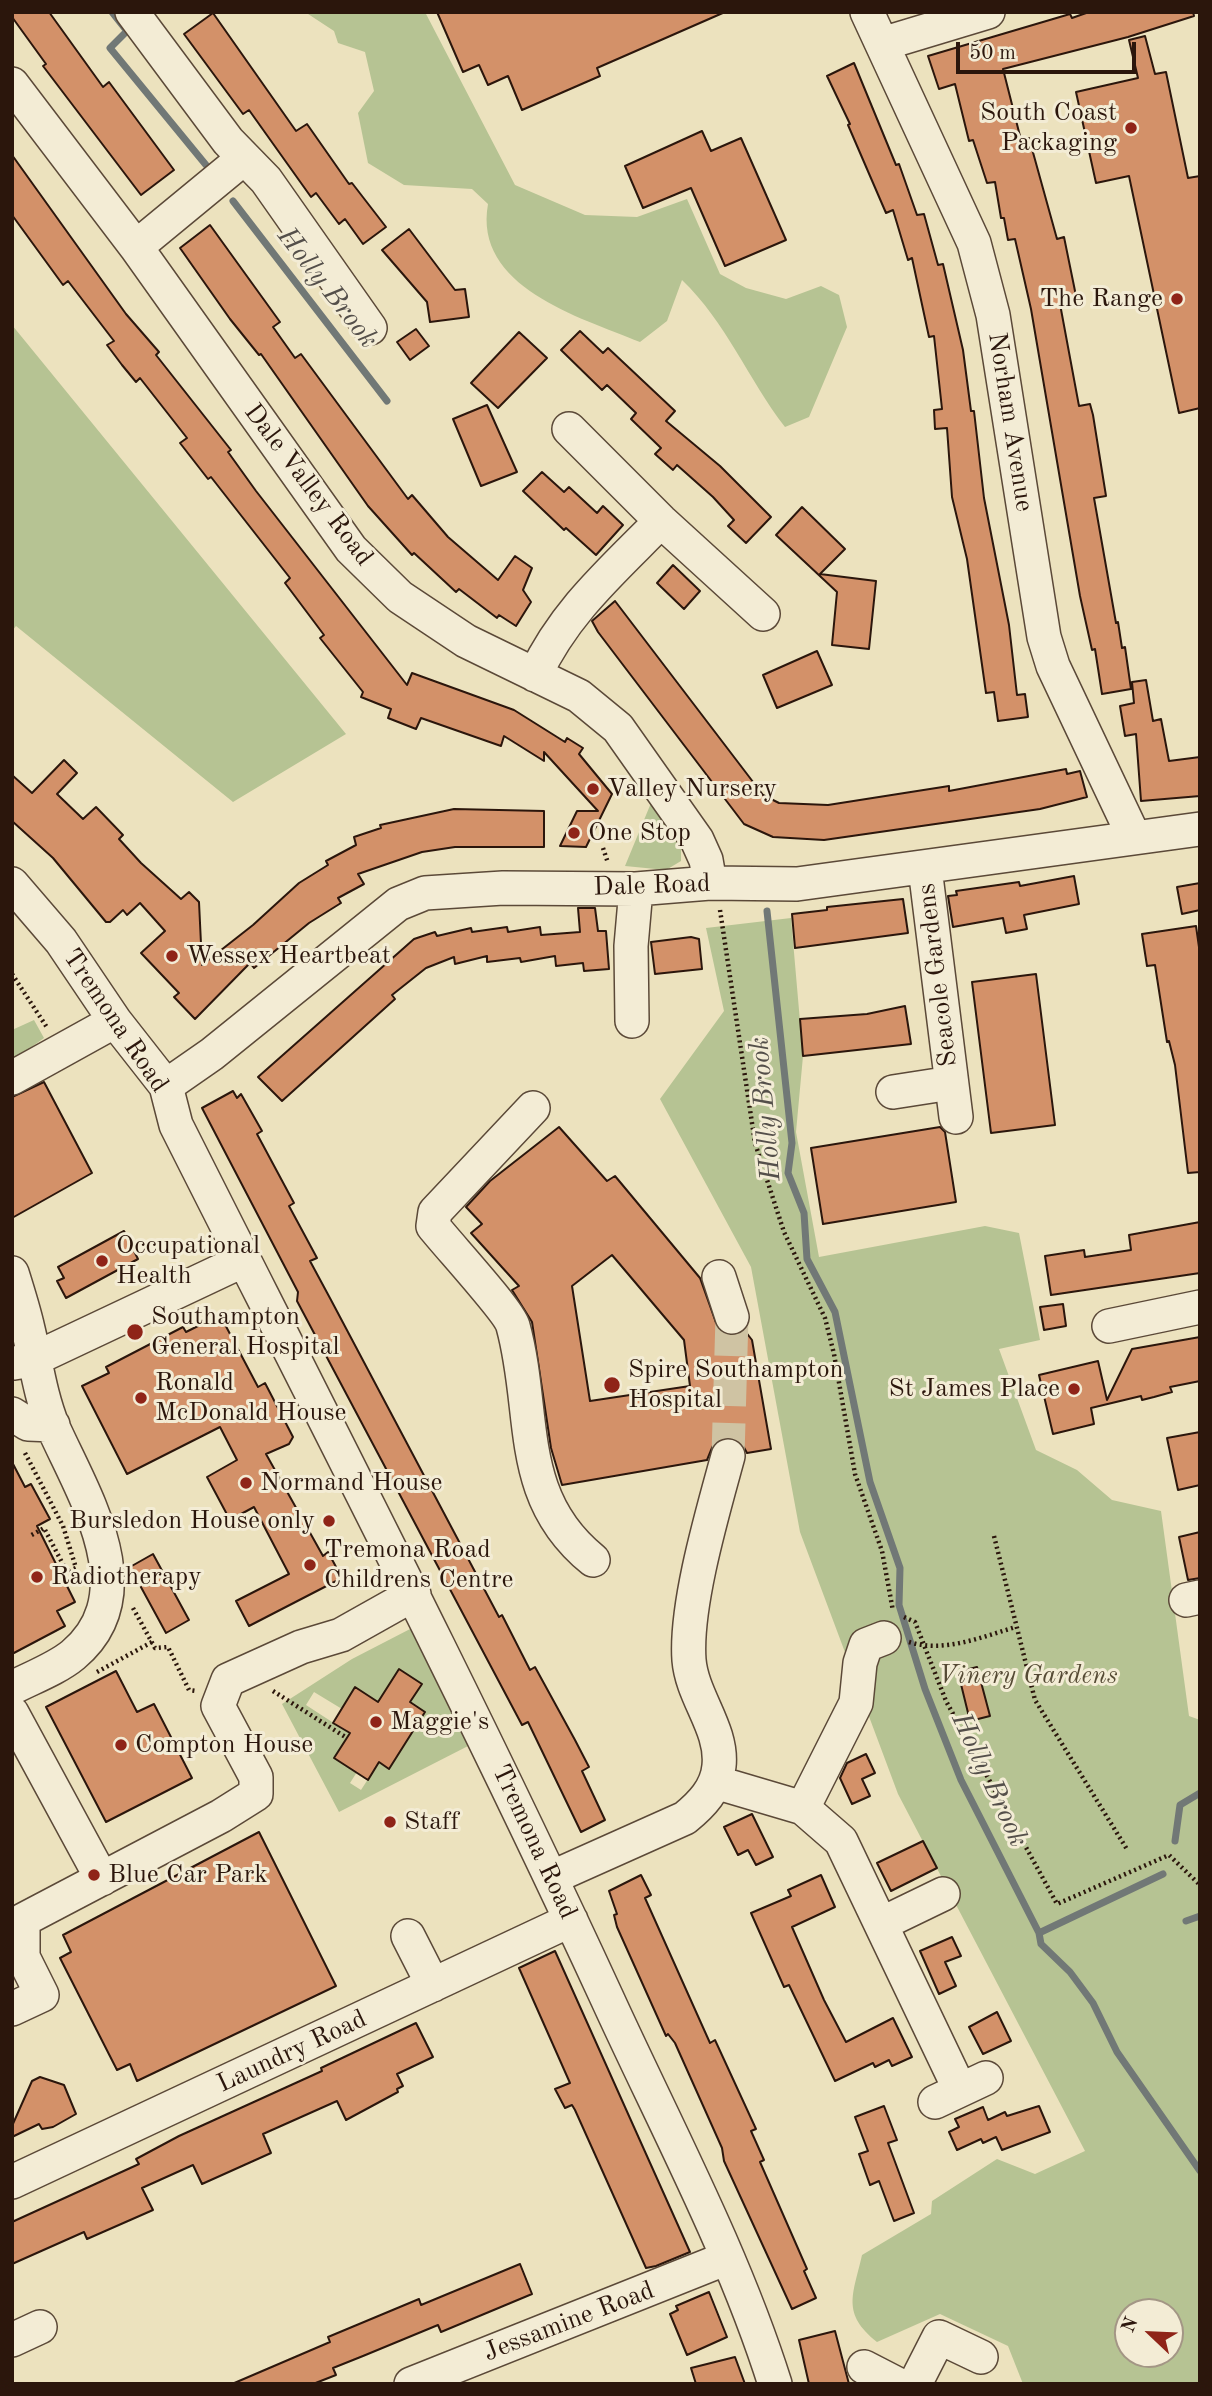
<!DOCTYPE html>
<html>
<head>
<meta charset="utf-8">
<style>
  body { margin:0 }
  #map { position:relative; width:1212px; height:2396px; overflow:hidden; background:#ece2be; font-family:"Old Standard TT",serif }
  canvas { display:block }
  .frame { position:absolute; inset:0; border:14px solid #2b160c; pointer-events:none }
  .north { position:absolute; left:1114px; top:2298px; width:70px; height:70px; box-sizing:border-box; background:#f3ecd5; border:2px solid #a39685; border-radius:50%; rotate:293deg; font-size:19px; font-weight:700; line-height:28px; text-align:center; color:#2b160c }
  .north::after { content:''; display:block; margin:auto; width:24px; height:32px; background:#8f2418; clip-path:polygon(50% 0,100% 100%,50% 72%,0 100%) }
  .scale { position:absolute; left:956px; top:42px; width:180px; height:32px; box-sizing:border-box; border:4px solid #2b160c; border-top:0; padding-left:9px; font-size:21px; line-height:24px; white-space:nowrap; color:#2b160c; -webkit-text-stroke:5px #f3ecd5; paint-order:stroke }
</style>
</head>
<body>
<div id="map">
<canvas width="1212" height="2396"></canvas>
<div class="frame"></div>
<div class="north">N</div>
<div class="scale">50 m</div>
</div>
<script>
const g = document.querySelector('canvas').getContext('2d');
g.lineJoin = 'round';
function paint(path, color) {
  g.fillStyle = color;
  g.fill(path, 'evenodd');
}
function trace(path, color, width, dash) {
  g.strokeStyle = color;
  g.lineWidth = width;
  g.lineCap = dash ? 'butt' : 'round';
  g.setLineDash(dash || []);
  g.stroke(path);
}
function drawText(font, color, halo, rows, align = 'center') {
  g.font = font + ' "Old Standard TT",serif';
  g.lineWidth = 6;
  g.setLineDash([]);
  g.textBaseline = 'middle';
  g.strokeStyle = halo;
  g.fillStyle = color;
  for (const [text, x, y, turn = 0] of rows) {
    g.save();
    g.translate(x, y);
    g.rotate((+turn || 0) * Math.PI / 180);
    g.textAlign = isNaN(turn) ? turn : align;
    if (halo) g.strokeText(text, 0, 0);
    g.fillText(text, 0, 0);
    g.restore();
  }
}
paint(new Path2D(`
  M305 12H425L515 185 585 215 637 217 687 199 720 274 746 288 786 299 821 286 839 295 847 327 809 417 785 427C748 379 726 322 682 280L667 321 640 342C579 317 473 287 488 204L472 189 404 185 368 163 358 113 374 91 365 52 338 43 334 31Z
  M12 325 346 734 233 802 16 626 12 631Z
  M651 803 681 846V861L666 870 625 866Z
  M791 918 803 1056 796 1132 819 1257 985 1226 1019 1233 1040 1340 999 1349 1036 1450 1077 1470 1112 1500 1161 1511 1189 1716 1200 1720V2384H1023L1008 2346 940 2314 877 2342C841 2313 853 2295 862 2255L931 2214 932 2201 997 2159 1035 2174 1085 2151 898 1794 800 1532 751 1267 660 1099 724 1011 706 928ZM1128 2312H1170V2354H1128Z
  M34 1020 44 1038 12 1061V1030Z
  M412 1628 470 1745 339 1812 282 1704 352 1659ZM399 1669 422 1684 410 1702 425 1712 389 1768 379 1762 361 1790 350 1783 357 1772 334 1758 349 1733 306 1705 314 1692 342 1709 355 1687 378 1702Z`), '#b6c393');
trace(new Path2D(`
  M112 12 127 31 110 48 206 165
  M233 201 387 401
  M767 911 792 1143 788 1173 804 1213 807 1259 835 1312 870 1482 900 1568 899 1605 925 1689 961 1780 1039 1933 1041 1944 1070 1972 1093 2003 1117 2052 1200 2171
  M1175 1841 1180 1805 1200 1793
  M1186 1921 1200 1916
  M1039 1933 1163 1874`), '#717876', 7);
const building = new Path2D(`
  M12 12H49L103 87 109 82 174 170 141 195 43 66 46 64 12 17Z
  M437 12H725L597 68 600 76 522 110 508 76 488 85 479 65 463 72Z
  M1089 12H1193L1194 16 1128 37 1003 69 1021 140 1029 138 1057 239 1064 237 1074 286 1076 296 1064 298 1065 303 1060 304 1079 406 1090 404 1093 415 1106 496 1094 498 1116 623 1118 622 1122 648 1125 647 1131 689 1102 694 1095 649 1092 650 1080 596 1031 309 1015 239 1008 240 1004 218H1001L995 182 987 183 973 140 969 141 955 84 939 89 928 56 1070 14 1072 18Z
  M213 13 296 131 307 124 349 184 352 183 386 227 363 244 345 219 339 224 316 193 311 197 249 110 243 114 184 34Z
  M1145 36 1155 74 1166 72 1188 178 1200 176V408L1179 413 1129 176 1096 183 1076 92 1138 78 1129 40Z
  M854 63 896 165 899 164 917 215 924 214 938 265 943 264 963 350 971 411H974L984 498 1009 625 1017 695 1025 694 1028 717 998 721 994 692 986 693 967 559 952 497 947 428 935 429 934 410 942 409 934 336 929 337 912 258 908 260 893 210 886 213 848 125 850 124 827 76Z
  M702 131 711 151 741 138 786 240 725 266 691 188 643 208 625 166Z
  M12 155 126 314 159 352 156 355 231 450 228 452 256 491 407 685 412 673 514 710 565 742 567 738 583 748 579 754 612 794 586 847 560 846 577 811H598L544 752V761L504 736 501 746 421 718 416 729 388 718 391 709 361 697 363 692 320 638 324 635 285 583 290 578 211 477 208 479 180 443 187 438 140 378 136 382 122 365 107 345 114 341 68 281 63 285 12 215Z
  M210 225 280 322 273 327 295 358 301 354 408 499 412 495 448 537 498 580 515 556 532 568 523 590 531 602 516 626 499 615 497 618 459 589 456 592 414 553 412 555 368 506 261 354 259 355 230 319 180 248Z
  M409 229 455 290 465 289 469 317 430 322 427 302 382 250Z
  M416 329 429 346 410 360 397 342Z
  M580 331 603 353 608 348 675 411 666 421 720 466 771 517 746 543 728 526 734 520 713 497 677 465 673 470 655 454 661 448 631 419 636 413 607 385 602 390 561 350Z
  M519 332 547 358 498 408 471 383Z
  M487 405 517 472 481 486 453 419Z
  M542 472 564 492 569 487 597 513 603 506 623 525 596 555 566 528 564 530 523 491Z
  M802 507 845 549 820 574 876 581 869 649 832 645 837 592 776 535Z
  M673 565 700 591 684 609 657 583Z
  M615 601 763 795 779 803 828 805 949 786V791L1066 769 1067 774 1080 771 1087 797 1040 809 824 840 773 837 744 824 598 632 592 621Z
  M817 651 832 685 777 708 763 675Z
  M1146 680 1153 721 1161 719 1169 761 1200 757V796L1141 801 1136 734 1125 736 1120 706 1134 703 1132 682Z
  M64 760 77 773 57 794 83 819 96 807 123 835 119 839 141 863 181 899 189 892 199 902 202 965 253 925 299 883 328 865 326 861 356 845 354 837 381 828 380 825 454 809 544 811V847H455L422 852 358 874 364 884 338 898 341 903 309 923 254 968 250 963 195 1019 174 997 179 993 141 953 165 931 140 903 127 915 123 910 110 922H106L53 858 12 821V775L32 793Z
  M1074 876 1079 904 1024 915 1027 929 1006 933 1003 918 953 927 948 896 957 895 956 891 1019 882 1020 886Z
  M1200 883V910L1182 914 1177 887Z
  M903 899 908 933 795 948 792 914 827 910V907Z
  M578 908H595L598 931H606L609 969 584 971 583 963 556 966 555 956 521 962 520 958 487 962V956L455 964 454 957 426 968 392 995 395 999 282 1101 258 1077 414 939 435 932 437 936 471 928 472 932 507 927 508 932 540 927 541 935 580 932Z
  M1196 926 1200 954V1172L1188 1173 1175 1065 1169 1041 1167 1042 1155 965 1147 966 1142 934Z
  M691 937 699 939 702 969 655 974 651 942Z
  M1036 974 1055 1125 991 1133 972 982Z
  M905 1006 911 1044 803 1056 800 1019 867 1014Z
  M44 1082 92 1173 12 1218V1097Z
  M233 1091 237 1098 241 1094 262 1131 257 1134 294 1203 289 1206 317 1258 310 1261 331 1300 499 1617 502 1615 530 1670 535 1667 575 1740 589 1767 582 1771 605 1820 581 1832 528 1722 522 1725 297 1301 298 1292 202 1108Z
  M559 1127 607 1181 615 1176 700 1278 719 1331 729 1336 745 1331 752 1340 771 1449 747 1453 741 1442 724 1437 714 1443 707 1460 562 1485 551 1448 532 1322 512 1290 519 1286 471 1233 482 1224 466 1207 490 1181ZM612 1255 684 1340 690 1386 590 1401 572 1286Z
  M940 1127 945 1132 956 1202 823 1224 811 1148Z
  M1200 1222V1273L1051 1295 1045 1256 1084 1250 1085 1257 1131 1250 1129 1235Z
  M124 1231 138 1259 66 1298 57 1281 64 1278 58 1267Z
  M1063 1304 1066 1326 1044 1330 1040 1307Z
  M220 1315 258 1387 265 1383 293 1437 289 1444 266 1454 323 1556 328 1552 342 1578 249 1626 236 1601 289 1574 254 1507 230 1520 207 1477 237 1460 220 1427 127 1474 82 1386 109 1373 106 1367 183 1327 186 1332Z
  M1200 1337V1381L1170 1387 1172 1392 1154 1397 1142 1400 1141 1396 1091 1408 1094 1424 1053 1434 1039 1375 1098 1361 1107 1400 1132 1349Z
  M1200 1432V1485L1178 1490 1167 1438Z
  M12 1462 25 1487 31 1484 50 1519 37 1526 75 1602 57 1611 65 1626 12 1654Z
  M1200 1532V1578L1188 1580 1179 1537Z
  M153 1554 189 1620 166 1633 130 1567Z
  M977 1667 990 1716 970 1721 958 1672Z
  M399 1669 422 1684 410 1702 425 1712 389 1769 379 1762 368 1780 334 1758 350 1733 333 1723 355 1687 378 1702Z
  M116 1671 137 1712 154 1704 192 1778 106 1822 46 1707Z
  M866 1754 875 1773 862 1779 870 1796 852 1804 840 1778 847 1763Z
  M752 1814 773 1857 756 1865 748 1850 738 1855 724 1827Z
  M259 1832 336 1986 137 2081 130 2064 117 2070 60 1958 71 1952 63 1935Z
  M923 1841 937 1868 891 1891 877 1863Z
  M641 1875 651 1895 645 1898 710 2043 715 2040 756 2129 751 2131 764 2160 760 2162 807 2269 804 2271 816 2298 792 2309 724 2161 722 2148 675 2043 668 2034 666 2036 617 1927 614 1915 617 1914 609 1891Z
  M821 1875 835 1907 792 1927 824 2000 846 2042 893 2018 912 2057 892 2066 889 2060 875 2067 873 2063 835 2081 789 1985 784 1987 751 1913 791 1896 788 1890Z
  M952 1937 961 1956 945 1962 956 1986 939 1994 920 1951Z
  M555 1951 690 2252 656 2266 646 2268 575 2110 572 2105 565 2108 555 2089 570 2083 519 1968Z
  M997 2012 1011 2041 983 2054 969 2027Z
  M416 2023 433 2057 397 2074 403 2086 397 2089 398 2092 346 2120 337 2101 263 2134 271 2153 202 2184 193 2165 142 2188 153 2210 87 2239 84 2232 12 2264V2222L139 2164 136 2159 179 2136 322 2071 321 2068Z
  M40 2077 64 2085 76 2114 53 2127 42 2129 39 2124 12 2137V2126L32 2081Z
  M884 2106 897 2140 888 2143 914 2213 894 2221 879 2181 870 2185 859 2154 868 2151 855 2117Z
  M1039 2106 1050 2132 1002 2150 996 2137 983 2143 981 2139 957 2150 949 2132 959 2127 955 2119 983 2107 988 2120 1005 2112 1007 2116Z
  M520 2264 532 2294 441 2332 438 2325 363 2356 333 2368 336 2375 313 2384H232L330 2342 328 2337 419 2299 421 2305Z
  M709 2292 727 2337 687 2355 670 2314 678 2310 676 2306Z
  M835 2331 849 2384H809L799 2340Z
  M735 2357 745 2384H696L691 2368Z`);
paint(building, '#d39169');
trace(building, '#2b160c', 2);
trace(new Path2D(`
  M728 1456 732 1317`), '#cfc3a3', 33, [33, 17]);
const minor = new Path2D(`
  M132 12 228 141 266 180 370 328
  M867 12 974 243 993 315 1044 637 1053 666 1134 837
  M882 44 988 12
  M12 84 136 247 351 549 400 597 466 641 579 696 618 728 697 840 706 860 710 883
  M136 247 244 158
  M569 429 661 521 763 614
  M535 675C565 611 612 571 661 521
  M925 868 956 1117
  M12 884 61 941 115 1021 166 1086 176 1125C322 1415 471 1703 607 1998 665 2125 733 2251 775 2384
  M632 1021 631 946 636 889
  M12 1078 115 1021
  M166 1086 212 1054 398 904 425 893 503 888 636 889 710 883 797 884 1200 829
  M893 1092 951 1083
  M533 1108 435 1212 433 1226C447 1244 509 1311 513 1326 537 1413 514 1496 593 1560
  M12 1273C18 1292 24 1311 28 1329 36 1362 40 1395 53 1427 83 1494 147 1593 73 1655 56 1669 31 1678 12 1688
  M719 1277 732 1317
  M1109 1326 1200 1307
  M14 1363 32 1360 244 1260
  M12 1414 28 1424 53 1425
  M1186 1600 1200 1597
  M12 1713 102 1879
  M715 1782 803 1808 841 1841 960 2090
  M803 1808 856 1703 860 1663 866 1645 884 1638
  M553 1877 685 1818C701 1805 717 1789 719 1766 723 1729 692 1697 689 1660 685 1605 713 1511 728 1456
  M881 1924 943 1894
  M408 1936 433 1985
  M12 2009 42 1995 23 1957V1920L221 1816 256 1794V1777L218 1706 228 1680 301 1647 341 1635 414 1594
  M935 2102 986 2078
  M12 2182 571 1920
  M12 2340 40 2327
  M864 2367 897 2384
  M411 2384 727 2258
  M915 2384 939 2337 981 2357`);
trace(minor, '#5b4938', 36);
trace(new Path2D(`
  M603 848 608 863
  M720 910 755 1143 784 1232 825 1318 834 1354 855 1474 882 1551 893 1611
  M12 974 48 1029
  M25 1453 63 1526 76 1568 67 1572 44 1528 30 1536
  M994 1536 1035 1700 1128 1851
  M133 1608 155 1648 168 1647 189 1690 196 1691
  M904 1617 915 1622 946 1701 1057 1904 1169 1855 1200 1885
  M909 1642C945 1653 981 1637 1016 1627
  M97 1672 152 1642
  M273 1691 347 1738`), '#2b160c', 4.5, [2, 3.5]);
trace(minor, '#f3ecd5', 33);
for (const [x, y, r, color] of [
  [1131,128,7,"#8f2418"],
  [1177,299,7,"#8f2418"],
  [593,789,7,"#8f2418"],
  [574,833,7,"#8f2418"],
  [172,956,7,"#8f2418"],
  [102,1261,7,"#8f2418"],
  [135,1332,9,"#8f2418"],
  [612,1385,9,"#8f2418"],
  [1074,1389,7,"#8f2418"],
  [141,1398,7,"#8f2418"],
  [246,1483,7,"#8f2418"],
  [329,1521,7,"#8f2418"],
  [310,1565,7,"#8f2418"],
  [37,1577,7,"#8f2418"],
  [376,1722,7,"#8f2418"],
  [121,1745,7,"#8f2418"],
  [390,1822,7,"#8f2418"],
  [94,1875,7,"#8f2418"]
]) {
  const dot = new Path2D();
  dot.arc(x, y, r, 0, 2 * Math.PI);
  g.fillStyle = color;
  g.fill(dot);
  trace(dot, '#f3ecd5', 2.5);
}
drawText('26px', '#2b160c', '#f3ecd5', [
  ["South Coast",1117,113,"right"],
  ["Packaging",1117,143,"right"],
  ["The Range",1163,299,"right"],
  ["Valley Nursery",607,789],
  ["One Stop",588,833],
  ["Wessex Heartbeat",186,956],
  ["Occupational",116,1246],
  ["Health",116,1276],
  ["Southampton",151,1317],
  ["General Hospital",151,1347],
  ["Spire Southampton",628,1370],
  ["Hospital",628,1400],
  ["Ronald",155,1383],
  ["McDonald House",155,1413],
  ["St James Place",1060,1389,"right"],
  ["Normand House",260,1483],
  ["Bursledon House only",315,1521,"right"],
  ["Tremona Road",324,1550],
  ["Childrens Centre",324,1580],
  ["Radiotherapy",51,1577],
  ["Maggie's",390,1722],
  ["Compton House",135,1745],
  ["Staff",404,1822],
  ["Blue Car Park",108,1875]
], 'left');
drawText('26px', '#2b160c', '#f3ecd5', [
  ["Norham Avenue",1010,422,81],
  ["Dale Valley Road",308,485,53],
  ["Dale Road",652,886,-2],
  ["Seacole Gardens",938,975,-97],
  ["Tremona Road",115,1021,56],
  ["Tremona Road",534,1842,65],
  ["Laundry Road",292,2052,-25],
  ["Jessamine Road",569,2322,-21]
]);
drawText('italic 26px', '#554a34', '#f3ecd5', [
  ["Vinery Gardens",1028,1676]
]);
drawText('italic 28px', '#544f4a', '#f3ecd5', [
  ["Holly Brook",327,288,52],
  ["Holly Brook",766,1109,-95],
  ["Holly Brook",989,1780,65]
]);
</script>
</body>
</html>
